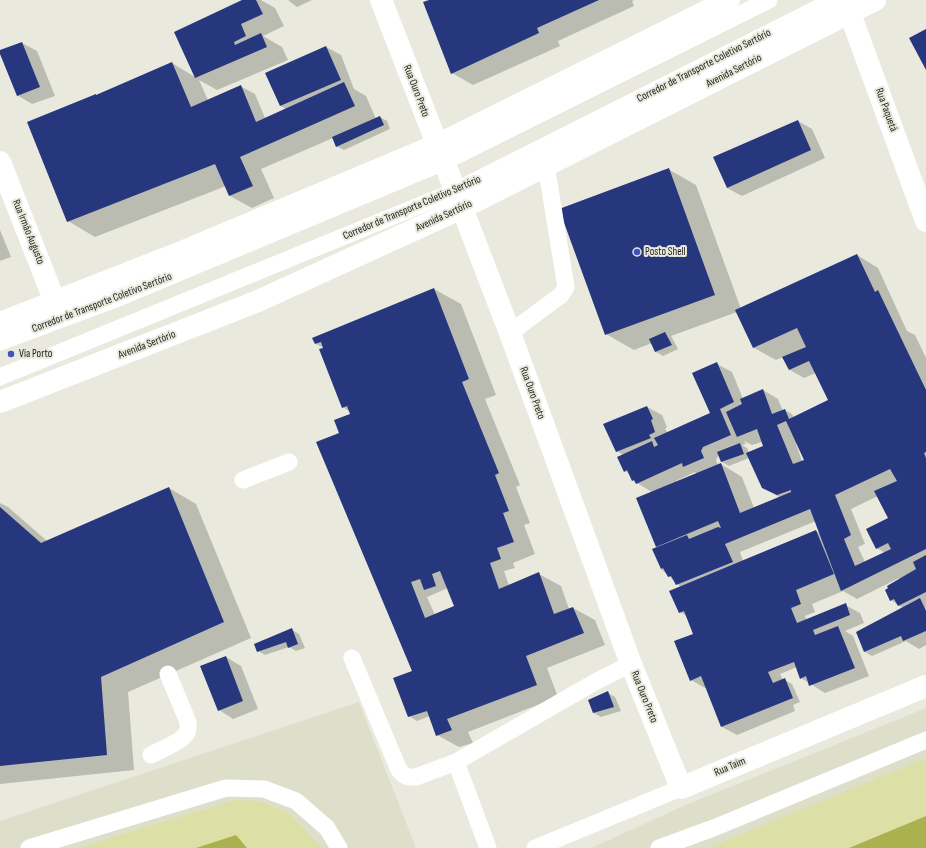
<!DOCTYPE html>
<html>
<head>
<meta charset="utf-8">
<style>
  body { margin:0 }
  canvas { display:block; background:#e9eadd }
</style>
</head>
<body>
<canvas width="926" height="848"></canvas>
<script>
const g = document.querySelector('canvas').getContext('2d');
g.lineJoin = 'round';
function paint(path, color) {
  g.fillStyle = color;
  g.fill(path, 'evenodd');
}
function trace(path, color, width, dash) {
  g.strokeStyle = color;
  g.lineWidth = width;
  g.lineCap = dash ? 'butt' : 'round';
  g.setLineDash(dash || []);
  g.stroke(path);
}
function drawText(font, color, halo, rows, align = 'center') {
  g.font = font + ' "Sofia Sans Condensed",sans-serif';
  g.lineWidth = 4;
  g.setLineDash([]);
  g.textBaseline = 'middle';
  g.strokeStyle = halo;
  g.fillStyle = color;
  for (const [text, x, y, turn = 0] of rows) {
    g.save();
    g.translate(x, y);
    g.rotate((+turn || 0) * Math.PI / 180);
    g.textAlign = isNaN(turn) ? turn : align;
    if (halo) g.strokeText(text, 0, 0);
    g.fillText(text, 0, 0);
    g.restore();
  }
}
paint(new Path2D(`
  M359 702 416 848H0V821Z
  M926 708V848H591L688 804Z`), '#dddfcb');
paint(new Path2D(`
  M926 758V848H708Z
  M235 800 259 801 290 814 321 848H78Z`), '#dce0a6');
paint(new Path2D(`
  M926 816V848H849Z
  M236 835 247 848H196Z`), '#acb14f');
paint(new Path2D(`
  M245 0H261L275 8 284 26 263 36 282 47 288 60 217 90 199 80 208 100 240 86 255 94 265 118 286 109 281 106 267 74 326 47 341 55 354 89 366 96 376 119 380 117 387 121 390 129 344 150 336 146 333 138 261 169 274 198 252 208 230 196 226 186 95 237 68 221 97 96 172 63 195 77Z
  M288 0H312L297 7Z
  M431 0H635L632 1 634 6 558 41 560 46 473 85 452 73Z
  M22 43 37 51 55 96 32 104 17 95 0 51Z
  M798 121 812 129 825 158 742 196 727 188Z
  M668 169 696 185 741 309 857 255 878 268 907 331 915 335 926 358V645L919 649 906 641 872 656 865 652 903 608 891 600 901 580 899 578 857 599 843 591 812 604 815 612 805 616 807 620 845 605 860 613 864 623 845 631 853 636 869 676 825 693 801 678 797 667 780 674 783 680H785L792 684 800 702 793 705 795 711 737 735 722 727 707 689 691 680 694 634 687 616 680 612 681 587 661 569 659 547 656 546 652 492 632 480 630 474 625 471 623 455 617 451 647 407 662 415 667 427 665 429 668 433 711 414 717 364 732 372 743 399 763 390 778 399 783 411 785 410 792 414 794 418 829 401 816 373 804 378 790 370 783 357 776 360 754 348 737 312 671 336 678 349 663 356 656 352 652 343 634 350 606 334ZM744 441 752 445 762 442 764 447 749 453 747 448 742 445 746 444ZM797 443 805 460 802 461 796 444ZM719 454 722 462 729 466 749 458 763 488 781 498 754 508 742 477 721 464 718 465 716 460ZM695 472 697 474 676 482V481ZM878 496 890 518 877 548 885 553 865 562 858 547 865 544 851 509ZM816 521 821 534 816 531 743 561 740 552Z
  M0 230 11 257 0 261Z
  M434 289 461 304 496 395 485 399 520 485 516 487 530 523 524 525 535 554 513 563 515 568 504 571 509 586 539 574 561 586 569 609 573 608 595 620 605 645 547 668 558 697 468 732 473 743 459 747 437 735 430 716 417 721 409 716 414 673 341 433 352 415 350 412 343 407 324 348 316 344ZM448 588 455 607 435 615 427 597Z
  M169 488 196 504 251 638 128 692 134 770 0 784V503L8 507 47 541Z
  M292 630 299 634 305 648 296 651 289 647 265 655 258 651Z
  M226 657 241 666 258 709 233 719 219 710Z
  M608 693 615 697 621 711 601 717 594 713Z`), '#0003');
paint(new Path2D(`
  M242 0H256L263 14 241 24 246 36 234 42 235 45 261 33 267 47 195 78 174 32Z
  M429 0H599L537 28 539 33 451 74 423 2Z
  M926 29V70L909 38Z
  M22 42 40 87 17 96 0 54V50Z
  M326 46 341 80 280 106 265 73Z
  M172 62 191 107 241 85 256 122 344 82 355 106 240 157 253 186 229 196 215 164 67 222 27 122 96 94V95Z
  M380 116 384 125 336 147 332 137Z
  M798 120 811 150 727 188 713 157Z
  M669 168 715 295 605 335 559 209Z
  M857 254 875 292 878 290 926 390V452L924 453 926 458V549L841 591 810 509 725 544 733 562 676 585 671 576 668 577 663 568 661 569 652 549 687 535 689 539 718 527 721 528 718 521 656 547 636 498 721 463 740 513 791 492V490L777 495 762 488 746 453 763 446 757 429 737 437 726 412 742 404 740 399 763 389 772 414 785 409 789 419 828 400 809 361 789 370 782 357 806 347 797 328 753 348 735 310ZM786 421 804 460 793 464 777 425ZM890 469 897 481 874 491 888 518 866 529 876 549 888 543 891 549 855 566 844 539 851 535 835 495Z
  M434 288 469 379 462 382 499 473 495 475 509 511 503 513 514 542 497 548 501 559 490 563 499 589 539 572 554 614 573 607 584 633 526 656 537 685 447 719 452 730 436 736 427 711 408 717 393 678 412 671 316 442 339 433 334 420 350 414 347 406 342 408 319 349 323 348 321 342 315 344 312 338ZM440 571 454 606 425 618 411 582 420 579 424 590 436 586 432 574Z
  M665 332 672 345 655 352 649 339Z
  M717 362 734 402 720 409 731 435 703 447 701 451 704 458 683 467 682 463 636 484 634 480 632 481 627 470 624 472 617 457 652 441 654 447 658 445 654 438 710 413 692 373Z
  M647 406 653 419 651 420 655 432 649 435 651 438 616 452 603 424Z
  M740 443 744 454 721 462 717 452Z
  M169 487 224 622 101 677 107 755 0 766V507L41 543Z
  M816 530 834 574 796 590 801 604 791 608 797 623 846 603 850 615 813 630 815 635 838 626 855 668 809 686 806 676 800 679 794 662 768 672 773 683 785 678 793 698 721 727 701 676 690 681 674 641 693 634 684 611 679 613 669 591Z
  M926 555V592L898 606 894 599 890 601 885 590 888 588 887 586 916 569 913 562Z
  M920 598 926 611V631L903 641 901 636 864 652 856 632Z
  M292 628 298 644 288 648 286 642 257 652 254 644Z
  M226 656 243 701 218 711 200 666Z
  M608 691 614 707 593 713 588 700Z`), '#27377e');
trace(new Path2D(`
  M510 333 561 295 566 287 546 165
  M0 342 121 297 444 162 769 0
  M0 377 455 191 834 0
  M243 480 289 462
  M352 658 399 770C404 776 408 778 416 777L456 762
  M151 755C160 750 181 742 186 734 189 730 188 726 188 722L168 674
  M29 848 226 788 264 789 296 801 327 828 339 848
  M488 848 456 762 595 682 631 664
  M535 848 681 788
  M659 848 716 827 926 740`), '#fff', 17);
trace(new Path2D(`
  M0 162 55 302`), '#fff', 22);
trace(new Path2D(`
  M845 0 926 221
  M462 208 510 333 631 664 681 788 926 686`), '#fff', 22);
trace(new Path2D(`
  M381 0 462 208`), '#fff', 22);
trace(new Path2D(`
  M0 323 184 251 437 145 729 0
  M0 402 258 301 462 208 875 0`), '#fff', 22);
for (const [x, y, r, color] of [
  [637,252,4,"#3c52c5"],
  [11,354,4,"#3c52c5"]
]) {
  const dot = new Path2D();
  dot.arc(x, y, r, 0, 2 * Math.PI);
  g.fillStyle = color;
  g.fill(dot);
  trace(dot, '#e9eadd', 1.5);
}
drawText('11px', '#23231e', '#e9eadd', [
  ["Corredor de Transporte Coletivo Sertório",704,66,-27],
  ["Avenida Sertório",734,71,-27],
  ["Rua Ouro Preto",416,91,69],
  ["Rua Paquetá",886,110,70],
  ["Corredor de Transporte Coletivo Sertório",412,208,-23],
  ["Avenida Sertório",444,216,-25],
  ["Rua Irmão Augusto",28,232,68],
  ["Corredor de Transporte Coletivo Sertório",102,303,-21],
  ["Avenida Sertório",147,345,-21],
  ["Rua Ouro Preto",532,393,70],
  ["Rua Ouro Preto",644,697,68],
  ["Rua Taim",730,767,-23]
]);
drawText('11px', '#23231e', '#e9eadd', [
  ["Posto Shell",645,252],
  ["Via Porto",19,354]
], 'left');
</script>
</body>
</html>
